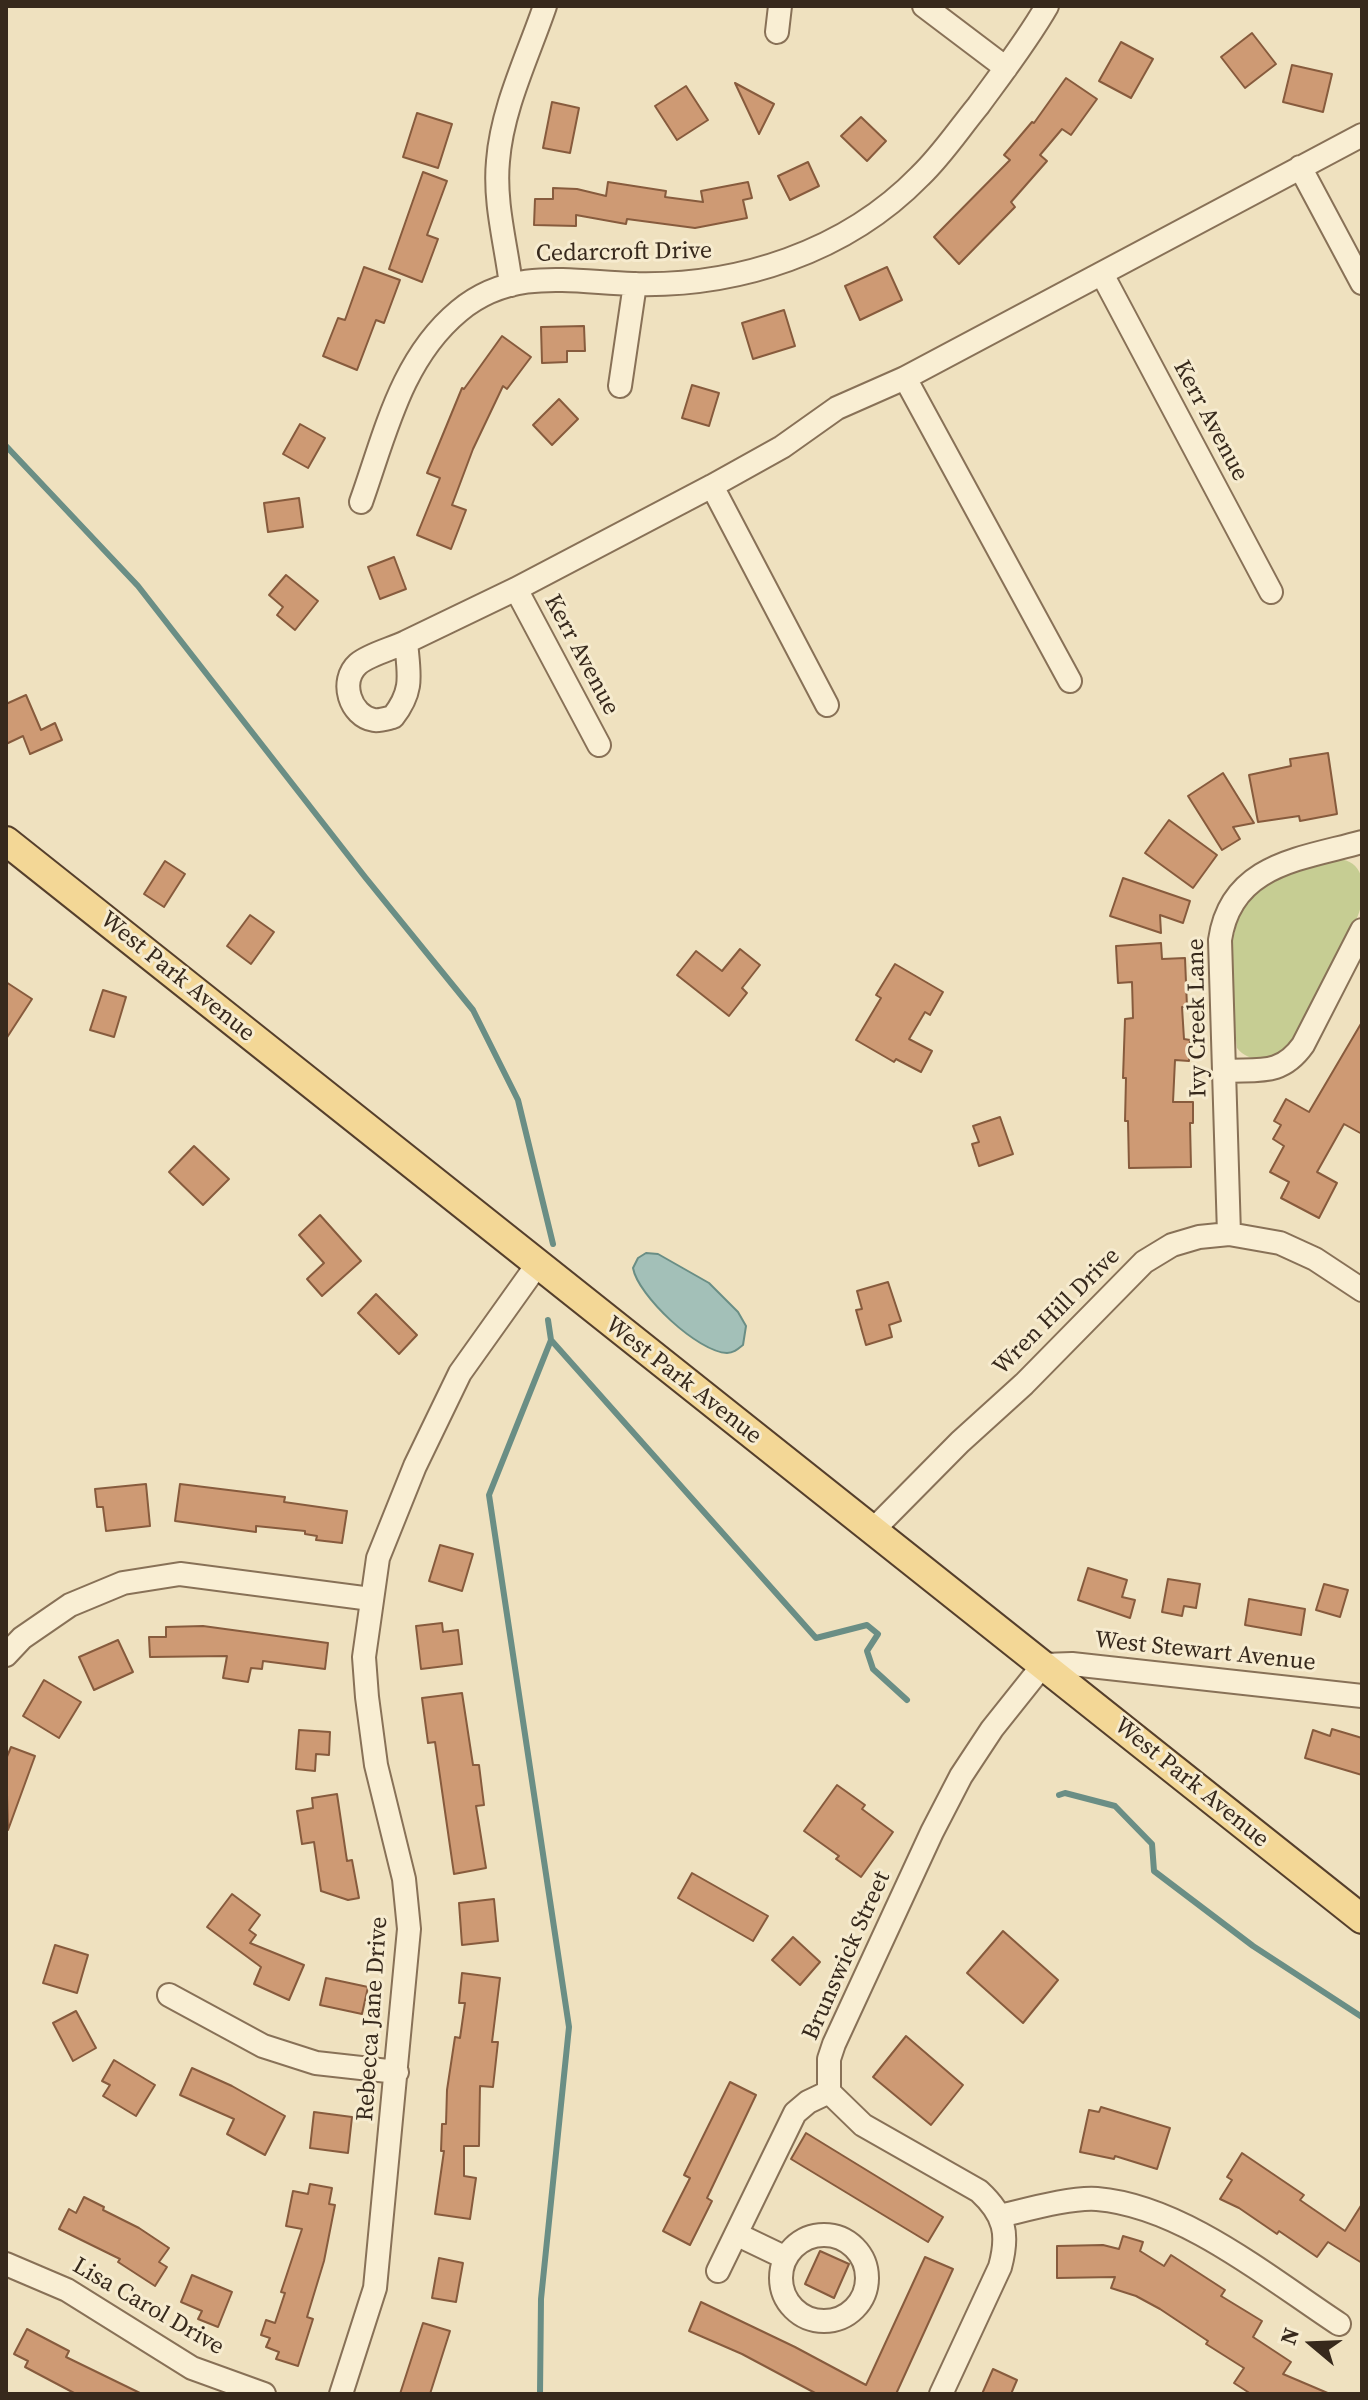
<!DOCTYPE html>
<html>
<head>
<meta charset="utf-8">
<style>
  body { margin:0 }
  #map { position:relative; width:1368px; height:2400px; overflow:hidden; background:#efe1bf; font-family:"Source Serif 4",serif }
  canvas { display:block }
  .frame { position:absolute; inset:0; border:8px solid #37291c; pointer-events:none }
  .north { position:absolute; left:1272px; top:2304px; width:80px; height:80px; -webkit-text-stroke:6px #f6ebcf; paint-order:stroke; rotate:289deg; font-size:22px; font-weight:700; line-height:32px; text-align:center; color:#37291c }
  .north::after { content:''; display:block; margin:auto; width:28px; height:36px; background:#37291c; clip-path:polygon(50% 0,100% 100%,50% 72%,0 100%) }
</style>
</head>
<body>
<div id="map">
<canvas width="1368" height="2400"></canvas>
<div class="frame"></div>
<div class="north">N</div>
</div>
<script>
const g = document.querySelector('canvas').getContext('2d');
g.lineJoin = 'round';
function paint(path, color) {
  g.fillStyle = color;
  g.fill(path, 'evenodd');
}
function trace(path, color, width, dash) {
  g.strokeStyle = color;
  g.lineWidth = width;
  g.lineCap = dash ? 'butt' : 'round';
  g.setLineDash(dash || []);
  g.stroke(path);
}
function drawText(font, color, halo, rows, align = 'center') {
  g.font = font + ' "Source Serif 4",serif';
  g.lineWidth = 6;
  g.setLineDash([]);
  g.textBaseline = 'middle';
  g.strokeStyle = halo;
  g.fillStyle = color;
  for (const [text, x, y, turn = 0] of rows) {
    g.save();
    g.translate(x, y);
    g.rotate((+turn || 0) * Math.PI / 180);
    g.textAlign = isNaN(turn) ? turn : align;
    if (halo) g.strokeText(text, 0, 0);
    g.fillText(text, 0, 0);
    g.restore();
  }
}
paint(new Path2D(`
  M1338 859C1362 860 1367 885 1361 906 1357 923 1345 940 1337 956 1320 987 1306 1019 1287 1048 1271 1061 1250 1064 1237 1048 1233 989 1213 907 1279 876 1297 868 1319 865 1338 859Z`), '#c6cd93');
const water = new Path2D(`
  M646 1253 658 1254 709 1283 738 1312 746 1326 743 1345C738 1349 734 1353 727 1353 698 1352 638 1296 633 1268L638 1258Z`);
paint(water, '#a3c0b8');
trace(water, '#6a8e85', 2);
trace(new Path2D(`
  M6 446 138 586 365 877 473 1010 518 1100 553 1244
  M551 1340 816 1638 867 1625 878 1634 867 1651 873 1669 907 1700
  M1059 1795 1065 1793 1115 1806 1152 1844 1154 1871 1253 1946 1362 2017
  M540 2394 541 2299 569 2027 489 1495 551 1340 548 1320`), '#6a8e85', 6);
const building = new Path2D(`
  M1252 33 1276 64 1245 88 1221 57Z
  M1121 42 1153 59 1131 98 1099 81Z
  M1292 65 1332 74 1323 112 1283 102Z
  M1066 78 1097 99 1071 135 1062 129 1040 155 1047 161 1011 202 1015 207 959 264 934 237 1010 160 1004 155 1032 122 1034 123Z
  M735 83 774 104 759 134Z
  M686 86 708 120 677 140 655 106Z
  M552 102 579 108 570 153 543 148Z
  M417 113 452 124 438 168 403 157Z
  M861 117 886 141 867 161 841 136Z
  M808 162 819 186 790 200 778 176Z
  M423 172 447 181 427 235 438 239 422 282 389 269Z
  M608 182 666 191 665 197 703 202 701 191 748 182 752 198 743 200 747 218 695 228 627 219 626 224 576 215V226L534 225 535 199H553V188L577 189 606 196Z
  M364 267 400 280 384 323 376 320 357 370 323 356 338 318 345 320Z
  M887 267 902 300 860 320 845 286Z
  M784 310 795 346 753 359 742 323Z
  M584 326 585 351H567V362L542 363 541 327Z
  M502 336 531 357 507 389 503 386 473 449 452 505 466 510 451 549 417 535 440 478 427 473 462 388 464 389Z
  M692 385 719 393 709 426 682 418Z
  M559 399 578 419 552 445 533 425Z
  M300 424 325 438 308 468 283 454Z
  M299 498 303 527 268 532 264 503Z
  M394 557 406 589 380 599 368 567Z
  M286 575 318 601 295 630 277 615 283 607 269 595Z
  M26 695 41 730 55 723 62 740 30 754 23 736 6 744V704Z
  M1328 753 1337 814 1300 821 1299 816 1258 822 1249 775 1291 766 1290 759Z
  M1223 773 1254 823 1233 827 1240 839 1222 850 1188 796Z
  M1169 820 1217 855 1193 888 1145 853Z
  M165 861 185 874 164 907 144 894Z
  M1123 878 1190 901 1183 923 1160 915 1161 933 1110 916Z
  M250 915 274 932 251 964 227 946Z
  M1161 943 1162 959 1185 958 1187 1007H1182L1184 1039 1190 1040 1189 1061 1175 1060 1173 1102H1193V1123H1190L1191 1167 1129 1168 1128 1121H1125L1126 1078H1123L1125 1019 1133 1018 1132 982 1118 983 1116 946Z
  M740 949 760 965 742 988 747 993 729 1016 677 975 696 951 722 971Z
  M895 964 943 992 930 1015 925 1012 909 1039 932 1051 921 1072 896 1059 894 1062 856 1040 881 998 876 995Z
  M6 982 32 999 6 1039Z
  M103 990 126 997 114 1037 90 1030Z
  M1362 1022V1134L1344 1124 1317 1172 1337 1183 1319 1218 1281 1198 1289 1182 1270 1172 1284 1146 1273 1139 1281 1125 1274 1121 1286 1099 1309 1112Z
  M1000 1117 1013 1154 979 1166 972 1144 979 1142 973 1126Z
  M194 1146 229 1179 203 1205 169 1172Z
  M320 1215 361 1261 322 1296 307 1279 324 1263 299 1235Z
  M888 1282 901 1321 889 1325 892 1337 866 1345 856 1310 862 1309 857 1291Z
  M376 1294 417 1335 399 1354 358 1313Z
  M146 1484 150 1526 106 1531 103 1507H97L95 1489Z
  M180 1484 285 1497 284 1502 347 1511 342 1543 316 1540 317 1536 305 1534V1531L256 1526V1532L175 1521Z
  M440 1545 473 1554 462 1591 429 1581Z
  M1088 1568 1127 1580 1122 1597 1135 1600 1130 1618 1078 1600Z
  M1168 1579 1200 1584 1196 1608 1184 1606 1182 1616 1162 1612Z
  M1324 1584 1348 1590 1340 1617 1316 1610Z
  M1249 1599 1305 1609 1301 1635 1245 1625Z
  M442 1623 443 1632 458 1630 462 1664 421 1669 416 1626Z
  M203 1626 328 1643 325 1669 263 1661 262 1669 251 1668 248 1682 223 1678 227 1656 150 1657 149 1637H166V1627Z
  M118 1640 133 1672 94 1690 79 1657Z
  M44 1680 81 1702 59 1738 23 1716Z
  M462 1693 473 1765H479L484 1805 476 1806 486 1868 454 1874 435 1742 428 1743 422 1698Z
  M1332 1729 1362 1738V1775L1305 1758 1313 1730 1330 1736Z
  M299 1730 330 1732 329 1755 316 1754 315 1771 296 1769Z
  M11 1747 35 1756 8 1830 6 1759Z
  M837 1785 865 1805 862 1809 893 1832 861 1877 836 1859 839 1856 804 1831Z
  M337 1794 347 1861 352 1860 359 1898 348 1900 321 1891 314 1842 302 1844 297 1811 313 1808 312 1798Z
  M692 1873 768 1916 753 1941 678 1898Z
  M232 1894 260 1915 249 1930 256 1935 250 1943 304 1965 289 2000 254 1984 261 1967 207 1927Z
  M494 1899 498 1941 462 1945 459 1903Z
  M1003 1931 1058 1980 1023 2023 967 1973Z
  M793 1937 820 1962 800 1985 772 1960Z
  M55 1945 88 1955 77 1993 43 1983Z
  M462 1973 500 1978 492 2042H498L493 2087 480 2086 479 2146H464V2176L476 2178 470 2219 435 2214 444 2151H441L442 2124H446L447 2090 455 2037 460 2038 465 2003H459Z
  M326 1978 368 1987 362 2014 320 2005Z
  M76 2011 96 2048 73 2061 53 2023Z
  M906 2036 963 2085 931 2125 873 2077Z
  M114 2060 155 2085 136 2116 103 2096 110 2085 102 2081Z
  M192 2068 232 2086 285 2116 265 2155 227 2134 234 2119 180 2095Z
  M730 2082 756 2095 707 2198 712 2201 690 2245 663 2231 690 2178 684 2175Z
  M1101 2107 1170 2128 1157 2169 1115 2156 1114 2159 1080 2152 1089 2110 1099 2112Z
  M314 2112 352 2117 348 2153 310 2148Z
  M806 2133 943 2217 928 2242 791 2159Z
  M1242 2153 1304 2195 1300 2200 1345 2231 1362 2204V2263L1328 2242 1317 2257 1279 2231 1277 2234 1239 2208 1220 2199 1232 2180 1227 2177Z
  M310 2184 332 2188 329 2204 335 2205 324 2261 307 2317 313 2319 298 2366 276 2359 279 2352 266 2347 270 2338 261 2335 266 2320 275 2323 285 2293 281 2292 302 2229 286 2226 293 2191 308 2194Z
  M84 2197 104 2207 103 2210 139 2228 169 2248 159 2262 167 2267 155 2286 118 2262 120 2259 59 2229 69 2209 76 2213Z
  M1123 2236 1143 2242 1140 2251 1164 2266 1171 2255 1225 2290 1221 2296 1262 2321 1253 2337 1291 2362 1283 2374 1330 2394H1251L1234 2383 1244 2368 1206 2344 1208 2341 1160 2309 1136 2296 1111 2288 1115 2277 1057 2278V2246L1103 2245 1119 2249Z
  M820 2251 849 2264 834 2298 805 2284Z
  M925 2257 953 2269 896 2394H817L742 2354 689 2331 701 2302 795 2347 866 2385Z
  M439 2258 463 2263 456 2302 432 2298Z
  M192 2275 232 2292 218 2327 198 2319 202 2311 181 2302Z
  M423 2323 450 2331 430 2394H400Z
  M27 2329 69 2351 66 2357 142 2394H76L25 2367 28 2361 14 2354Z
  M993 2369 1017 2380 1011 2394H982Z`);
paint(building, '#ce9a74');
trace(building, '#875b3d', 2);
const minor = new Path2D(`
  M924 6 1006 68
  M777 32 780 6
  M1300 167 1362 283
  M1102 274 1271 592
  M511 285C506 244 494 203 498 161 502 108 528 56 545 6
  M905 378 1070 681
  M620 386 635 284
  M712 486 827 705
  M361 502C385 435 401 359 459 311 512 267 571 282 633 284 738 287 846 252 920 176 942 155 959 129 978 106 1002 73 1027 41 1047 6
  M516 589 599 745
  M406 642 516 589 712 486 782 447 837 408 905 378 1362 135
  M406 642C409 675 414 690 393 717 388 718 380 721 374 720 350 716 339 681 358 664 370 654 392 649 406 642Z
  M1225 1071C1259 1069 1281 1076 1303 1045L1362 930
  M1229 1234 1220 940C1231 864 1301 859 1362 842
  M872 1531 960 1442 1024 1384 1144 1262 1172 1245 1199 1237 1229 1234 1280 1243 1315 1259 1362 1290
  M6 1655 22 1638 70 1605 123 1583 180 1574 371 1599
  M169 1995 263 2046 316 2063 397 2072
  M1000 2216C1026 2210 1071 2197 1097 2199 1182 2206 1269 2278 1339 2324
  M736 2234 786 2258
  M781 2278a43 43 0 1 1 86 0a43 43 0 1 1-86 0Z
  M6 2264 67 2290 192 2368 264 2394
  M718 2271 795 2113 808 2102 829 2092
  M341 2394 375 2288 409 1929 404 1879 376 1765 367 1697 364 1657 378 1558 415 1466 460 1373 537 1265
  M941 2394 1000 2267C1009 2234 1005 2215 979 2191L863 2125 829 2092V2059L834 2044 932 1832 961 1776 992 1729 1043 1665 1072 1664 1362 1696`);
const major = new Path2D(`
  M6 841 1362 1919`);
trace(minor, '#887157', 26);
trace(major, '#553f2c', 32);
trace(minor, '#f9eed3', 22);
trace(major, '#f3d796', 28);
drawText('24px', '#37291c', '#f6ebcf', [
  ["Cedarcroft Drive",624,253,-1],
  ["Kerr Avenue",1210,421,62],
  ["Kerr Avenue",581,655,62],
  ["West Park Avenue",177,977,39],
  ["Ivy Creek Lane",1198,1018,-91],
  ["Wren Hill Drive",1057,1312,-45],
  ["West Park Avenue",683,1381,38],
  ["West Stewart Avenue",1205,1652,6],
  ["West Park Avenue",1191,1783,39],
  ["Brunswick Street",847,1956,-66],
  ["Rebecca Jane Drive",373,2019,-86],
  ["Lisa Carol Drive",148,2307,30]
]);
</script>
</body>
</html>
